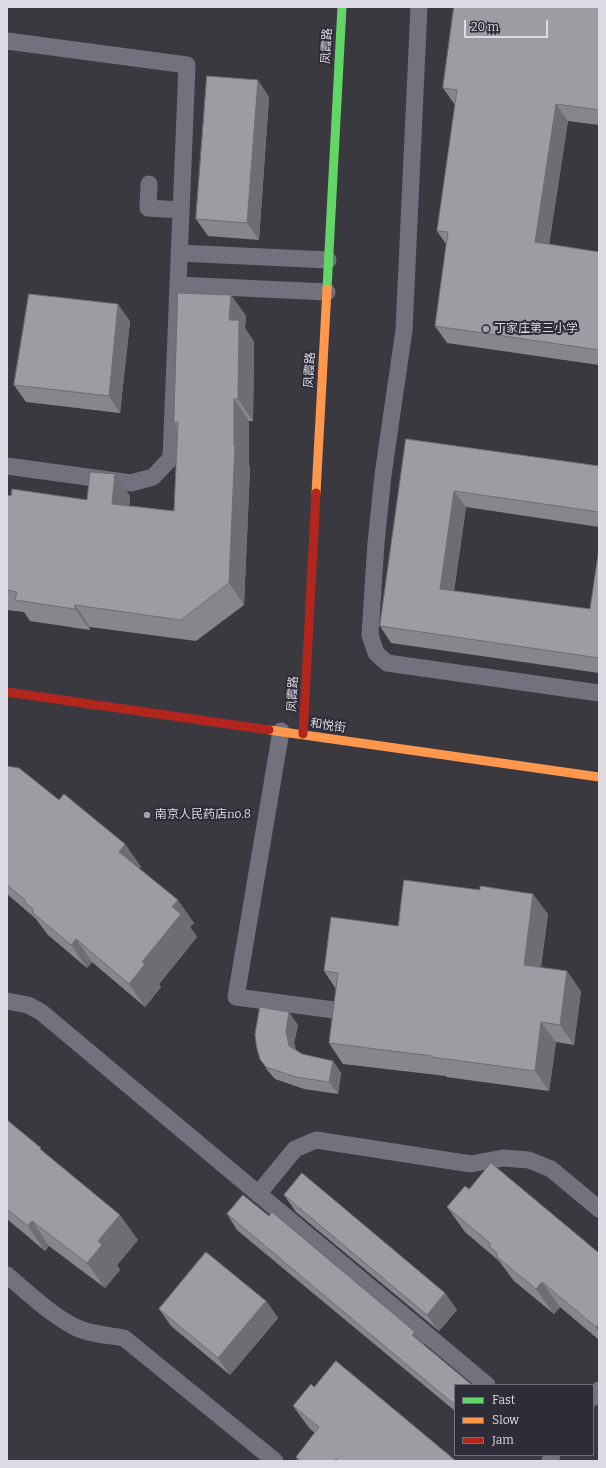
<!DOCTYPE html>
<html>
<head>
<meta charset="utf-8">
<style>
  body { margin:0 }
  #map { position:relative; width:606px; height:1468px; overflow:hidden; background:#3a3940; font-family:Bitter,serif }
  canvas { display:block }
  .frame { position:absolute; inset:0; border:8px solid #dcdbe3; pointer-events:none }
  .legend { position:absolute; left:454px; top:1384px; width:140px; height:72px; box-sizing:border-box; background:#2e2c38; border:1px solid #74727c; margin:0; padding:5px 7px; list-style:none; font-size:12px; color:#dcdbe3 }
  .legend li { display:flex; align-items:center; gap:8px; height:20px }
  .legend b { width:20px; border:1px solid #74727c }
  .scale { position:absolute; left:464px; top:20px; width:84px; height:18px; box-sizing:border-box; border:2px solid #dcdbe3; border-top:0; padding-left:5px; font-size:12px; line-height:14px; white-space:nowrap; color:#dcdbe3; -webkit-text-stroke:3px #2e2c38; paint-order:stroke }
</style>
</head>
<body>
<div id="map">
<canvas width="606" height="1468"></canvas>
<div class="frame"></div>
<ul class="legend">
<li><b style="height:5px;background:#63d668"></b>Fast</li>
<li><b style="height:5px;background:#ff974d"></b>Slow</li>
<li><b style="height:5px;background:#b3261e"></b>Jam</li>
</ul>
<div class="scale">20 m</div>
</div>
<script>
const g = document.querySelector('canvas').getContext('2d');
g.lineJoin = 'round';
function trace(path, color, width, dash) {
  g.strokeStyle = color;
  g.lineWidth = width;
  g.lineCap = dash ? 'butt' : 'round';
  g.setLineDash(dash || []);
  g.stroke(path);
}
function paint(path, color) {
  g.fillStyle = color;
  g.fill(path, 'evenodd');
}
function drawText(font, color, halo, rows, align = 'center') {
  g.font = font + ' Bitter,"Noto Sans SC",serif';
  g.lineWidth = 4;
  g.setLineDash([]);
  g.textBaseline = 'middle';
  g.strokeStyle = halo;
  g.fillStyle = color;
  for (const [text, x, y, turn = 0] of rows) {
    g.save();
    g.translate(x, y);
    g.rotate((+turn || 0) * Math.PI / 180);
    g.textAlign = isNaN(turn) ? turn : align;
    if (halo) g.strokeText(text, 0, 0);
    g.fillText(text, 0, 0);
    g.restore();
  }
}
trace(new Path2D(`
  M419 7 404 330 383 475 376 543 370 635 376 653 387 663 599 693
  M7 41 187 65 171 458 153 477 131 483 7 466
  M149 184 148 208 181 210
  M179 253 328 260
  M178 285 327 292
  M281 731 236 997 334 1010
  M7 1001 28 1005 41 1012 487 1385
  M258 1194 295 1149 316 1140 471 1164 503 1158 529 1160 551 1169 599 1209
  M7 1275C28 1293 49 1313 73 1326 87 1334 107 1335 124 1338L275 1461
  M593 1398 599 1390
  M550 1461 552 1455`), '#73717d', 17);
trace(new Path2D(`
  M327 289 342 7`), '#63d668', 9);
trace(new Path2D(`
  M316 493 327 289
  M269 730 599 777`), '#ff974d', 9);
trace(new Path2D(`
  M7 692 269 730
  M303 734 316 493`), '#b3261e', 9);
paint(new Path2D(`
  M599 7V125L568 121 549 244 599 252V365L447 343 435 326 446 244 437 231 455 105 443 88Z
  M269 97 259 240 208 236 196 219Z
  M231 295 246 316 245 328 254 342 253 421H249V465L250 468 244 605 196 641 90 627V630L30 621 24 612 7 610V499L11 496 87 500 130 496 129 506 174 511 178 428 174 422Z
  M130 321 120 413 26 402 14 385Z
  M406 439 599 466V527L466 507 454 591 590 609 599 549V673L391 643 380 626Z
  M7 766 59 800 125 844 141 867 139 869 194 923 190 927 197 937 159 984 161 987 145 1007 92 962 87 968 48 935 35 918 7 894Z
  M548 914 541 967 581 991 574 1045 556 1042 549 1091 446 1077V1076L343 1064 329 1043 336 989 324 971 398 926Z
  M298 1025 294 1043 296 1050 302 1054 333 1061 341 1073 338 1094 304 1089 275 1079 268 1071 260 1059Z
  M7 1120 44 1152 138 1240 117 1265 120 1270 105 1288 49 1246 45 1251 7 1219Z
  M469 1189 599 1253V1340L560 1307 554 1314 514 1281 499 1261 465 1232 447 1207Z
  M284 1195 445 1293 457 1310 439 1331 296 1212Z
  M227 1214 269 1216 415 1332 425 1346 455 1385V1411L237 1230Z
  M266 1301 278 1318 230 1375 171 1326 159 1309Z
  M314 1387 456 1461H298L296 1457 315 1433 310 1429 293 1406Z`), '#87868c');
paint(new Path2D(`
  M258 80 269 97 259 240 247 223Z
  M556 104 568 121 547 259 535 242Z
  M231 295 246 316 245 328 254 342 253 421 238 399 229 320Z
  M118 304 130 321 120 413 109 396Z
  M234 399 249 421V465L250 468 244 605 229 583 234 446Z
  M115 474 130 496 127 525 112 504Z
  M454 491 466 507 452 605 440 589Z
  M75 605 90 627V630L75 609Z
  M125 844 141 867 135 874 119 852Z
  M533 894 548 914 538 985 524 965Z
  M178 900 194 923 190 927 197 937 159 984 161 987 145 1007 129 984 172 907Z
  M76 939 92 962 87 968 71 945Z
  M567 971 581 991 574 1045 560 1025Z
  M289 1012 298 1025 294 1043 298 1058 289 1046 286 1031Z
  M541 1022 556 1042 549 1091 535 1071Z
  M333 1061 341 1073 338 1094 329 1082Z
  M120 1215 138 1240 117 1265 120 1270 105 1288 87 1263 98 1241Z
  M32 1221 49 1246 45 1251 28 1226Z
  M542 1282 560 1307 554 1314 536 1289Z
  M445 1293 457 1310 439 1331 427 1315Z
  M266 1301 278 1318 230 1375 218 1358Z
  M599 1324V1332L596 1327Z
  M415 1332 426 1347 412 1335Z`), '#6e6d72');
const building = new Path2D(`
  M454 7H599V110L556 104 535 242 599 252V350L435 326 448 232 437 231 457 90 443 88Z
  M207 76 258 80 247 223 196 219Z
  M178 293 231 295 229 320H239L238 399H234V446H235L229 583 181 620 75 605V609L15 600 17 592 7 590V495L11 496 12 489 87 500 90 472 115 474 112 504 174 511 178 422H174Z
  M29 294 118 304 109 396 14 385Z
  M406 439 599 466V512L454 491 440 589 590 609 599 549V658L380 626Z
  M7 766 19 768 59 800 64 794 125 844 119 852 178 900 172 907 181 914 142 962 145 964 129 984 76 939 71 945 32 912 34 910 24 901 25 900 7 885V834L8 832 7 831Z
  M404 880 480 890V886L533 894 524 965 567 971 560 1025 541 1022 535 1071 432 1057V1056L329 1043 338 973 324 971 331 917 398 926Z
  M260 1007 289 1012 286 1031 289 1046 302 1054 333 1061 329 1082 296 1077 266 1067 260 1059 257 1049 255 1035Z
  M7 1120 41 1148 40 1149 120 1215 98 1241 102 1245 87 1263 32 1221 28 1226 7 1209Z
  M491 1163 599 1253V1324L596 1327 542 1282 536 1289 496 1256 498 1254 489 1246 491 1244 447 1207 465 1186 469 1189Z
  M302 1173 445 1293 427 1315 284 1195Z
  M243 1195 269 1216 272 1212 415 1332 412 1335 472 1385H455V1405L227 1214Z
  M206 1252 266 1301 218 1358 159 1309Z
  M336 1361 456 1461H339L336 1459 335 1461H301L296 1457 319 1427 293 1406 311 1384 314 1387Z`);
paint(building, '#9d9ca3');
trace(building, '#6e6d72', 1);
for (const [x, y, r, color] of [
  [486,329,4,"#a3a2aa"],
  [147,815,4,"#a3a2aa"]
]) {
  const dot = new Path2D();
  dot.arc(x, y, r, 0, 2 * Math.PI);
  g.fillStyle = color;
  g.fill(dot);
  trace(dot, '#2e2c38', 1.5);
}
drawText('12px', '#dcdbe3', '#2e2c38', [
  ["凤霞路",327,46,-87],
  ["凤霞路",310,370,-87],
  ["凤霞路",293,694,-87],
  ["和悦街",328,726,8]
]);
drawText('12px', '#dcdbe3', '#2e2c38', [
  ["丁家庄第三小学",494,329],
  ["南京人民药店no.8",155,815]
], 'left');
</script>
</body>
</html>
